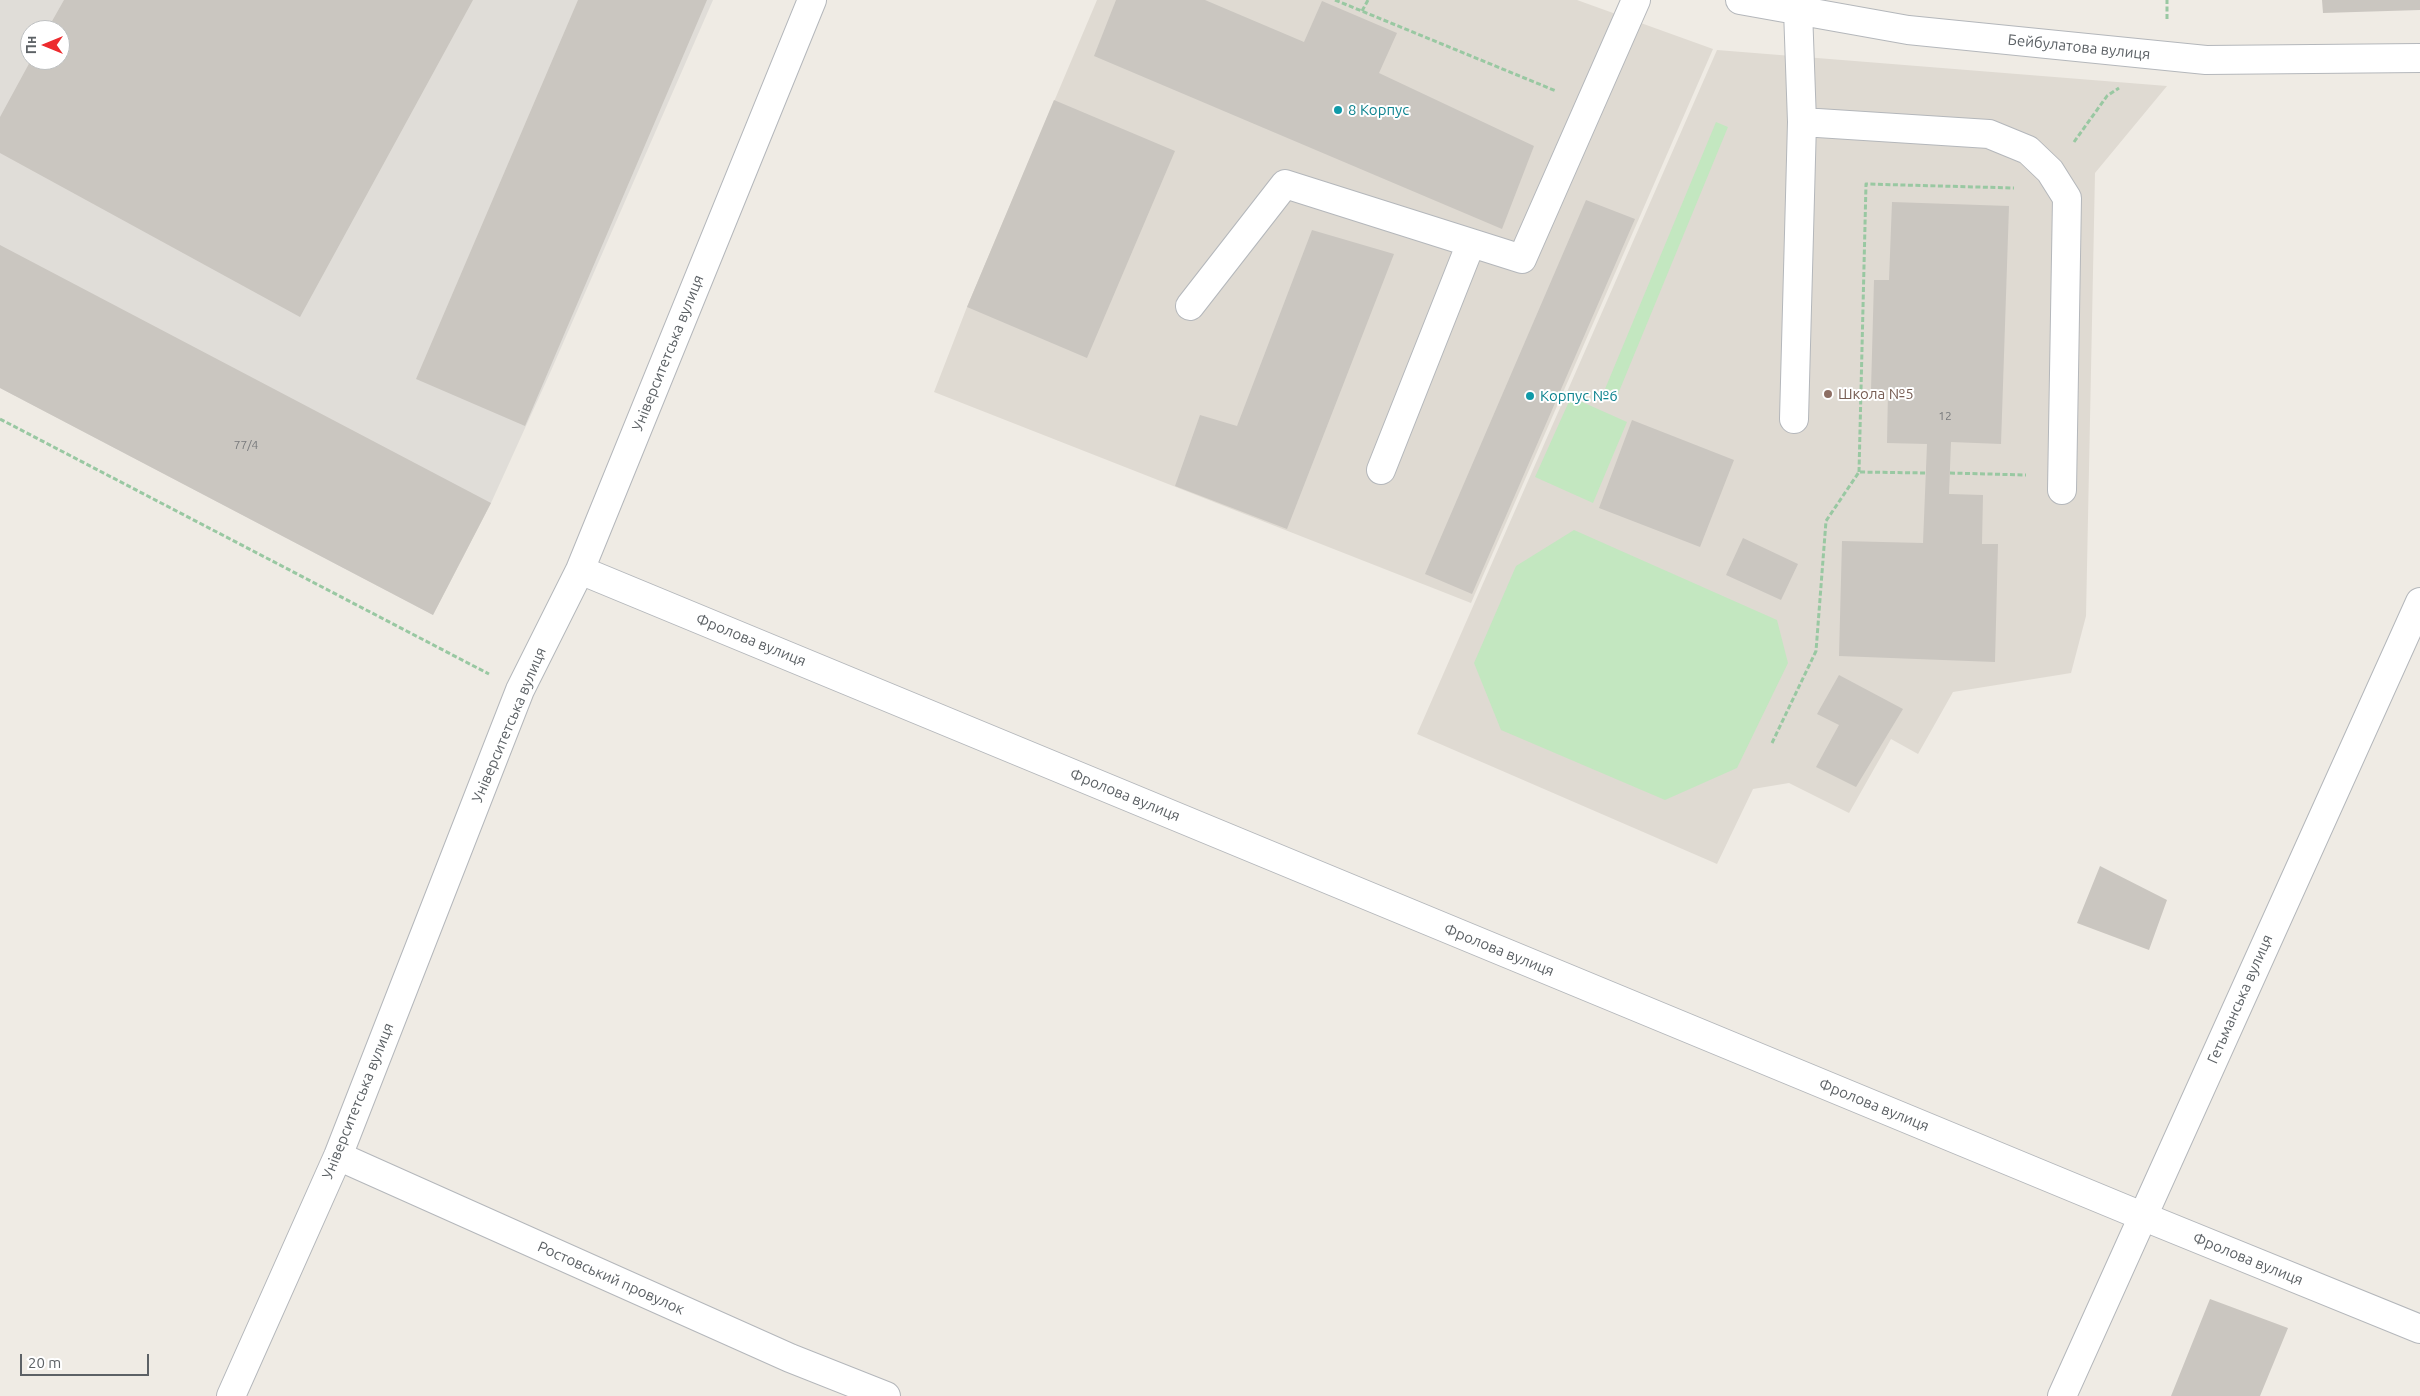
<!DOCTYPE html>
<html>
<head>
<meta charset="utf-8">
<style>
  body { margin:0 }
  #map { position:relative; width:2420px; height:1396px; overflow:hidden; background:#efebe4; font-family:Ubuntu,sans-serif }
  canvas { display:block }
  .north { position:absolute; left:20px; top:20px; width:50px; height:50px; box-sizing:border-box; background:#fff; border:1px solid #bec0c1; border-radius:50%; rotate:270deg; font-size:14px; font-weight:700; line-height:20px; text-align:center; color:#5c6165 }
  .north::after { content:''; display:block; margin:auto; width:18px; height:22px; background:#ed2b2e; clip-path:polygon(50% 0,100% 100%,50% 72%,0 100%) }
  .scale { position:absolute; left:20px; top:1354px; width:129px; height:22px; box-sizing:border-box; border:2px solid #5c6165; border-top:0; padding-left:6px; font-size:15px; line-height:18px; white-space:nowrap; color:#5c6165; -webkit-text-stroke:4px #fff; paint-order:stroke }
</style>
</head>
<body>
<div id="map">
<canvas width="2420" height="1396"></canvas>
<div class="north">Пн</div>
<div class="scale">20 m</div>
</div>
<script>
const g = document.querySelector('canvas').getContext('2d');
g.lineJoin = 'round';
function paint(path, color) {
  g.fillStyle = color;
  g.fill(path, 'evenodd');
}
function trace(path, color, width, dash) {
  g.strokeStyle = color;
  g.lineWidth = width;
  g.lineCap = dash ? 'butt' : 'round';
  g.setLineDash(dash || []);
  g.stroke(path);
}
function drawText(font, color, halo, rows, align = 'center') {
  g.font = font + ' Ubuntu,sans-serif';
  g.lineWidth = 4;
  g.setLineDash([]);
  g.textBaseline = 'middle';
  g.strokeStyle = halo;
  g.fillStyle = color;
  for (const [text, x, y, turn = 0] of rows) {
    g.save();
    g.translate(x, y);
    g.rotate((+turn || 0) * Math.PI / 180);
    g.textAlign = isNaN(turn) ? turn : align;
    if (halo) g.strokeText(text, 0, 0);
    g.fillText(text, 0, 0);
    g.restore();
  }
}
paint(new Path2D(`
  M0 0H713L550 373 491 503 433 615 0 388ZM30 30H60V60H30Z`), '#e0ddd8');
paint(new Path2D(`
  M1097 0H1577L1713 49 1471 603 934 392 967 307Z
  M1717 50 2167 86 2095 173 2086 616 2071 673 1953 692 1918 754 1891 739 1849 813 1789 783 1753 789 1717 864 1417 734Z`), '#dfdad2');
paint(new Path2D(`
  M1716 122 1728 127 1618 394 1605 389Z
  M1571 397 1627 422 1593 503 1535 477Z
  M1574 530 1777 620 1788 663 1737 768 1665 800 1501 730 1474 663 1516 566Z`), '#c3e7c0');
paint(new Path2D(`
  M64 0H473L300 317 0 153V117L31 60H60V30H47Z
  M578 0H707L525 426 416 379Z
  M1116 0H1205L1304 42 1322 1 1397 33 1379 73 1534 146 1502 229 1094 56Z
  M2322 0H2420V10L2323 13Z
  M1054 100 1175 151 1087 358 967 307Z
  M1586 200 1635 219 1472 594 1425 574Z
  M1892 202 2009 206 2001 444 1951 442 1949 494 1983 495 1982 544H1998L1995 662 1839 656 1842 541 1923 543 1927 444 1887 443 1888 390H1871L1874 280H1889Z
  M1312 230 1394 254 1287 529 1175 486 1200 415 1237 426Z
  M0 245 491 503 433 615 0 388Z
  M1632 420 1734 460 1700 547 1599 508Z
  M1743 538 1798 564 1781 600 1726 575Z
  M1839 675 1903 709 1856 787 1816 767 1839 725 1817 714Z
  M2100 866 2167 900 2149 950 2077 923Z
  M2210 1299 2288 1328 2260 1396H2171Z`), '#cac6c0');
const minor = new Path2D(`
  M1740 0 1908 30 2206 60 2420 58
  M1798 10 1802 122
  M1190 306 1285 184 1522 259 1636 0
  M1794 419 1802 122 1989 134 2028 150 2050 171 2067 198 2062 490
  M1381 470 1471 243
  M580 570 2142 1216 2420 1329
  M338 1156 790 1358 886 1396
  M231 1396 338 1156 520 690 580 570 812 0
  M2062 1396 2420 602`);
trace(minor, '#b4b7bb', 30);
trace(new Path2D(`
  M1335 0 1556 91
  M1362 11 1368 0
  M2167 19V0
  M2074 142 2107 96 2119 88
  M0 419 489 674
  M1859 472 1866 184 2014 188
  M1950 473 2026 475
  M1772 743 1816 651 1826 521 1859 472 1926 473`), '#99c8a2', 3, [5, 2.5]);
trace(minor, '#fff', 28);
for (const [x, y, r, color] of [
  [1338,110,5,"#0f9aa8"],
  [1828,394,5,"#8d6e63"],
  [1530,396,5,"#0f9aa8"]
]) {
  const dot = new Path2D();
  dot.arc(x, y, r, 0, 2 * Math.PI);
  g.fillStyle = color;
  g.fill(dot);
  trace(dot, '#fff', 2);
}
drawText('12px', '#787a7c', null, [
  ["12",1945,416],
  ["77/4",246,445]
]);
drawText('15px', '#5c6165', '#fff', [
  ["Бейбулатова вулиця",2079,47,6],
  ["Університетська вулиця",668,353,-68],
  ["Фролова вулиця",751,640,22],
  ["Університетська вулиця",509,725,-67],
  ["Фролова вулиця",1125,795,22],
  ["Фролова вулиця",1499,950,22],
  ["Гетьманська вулиця",2240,999,-66],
  ["Університетська вулиця",358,1101,-68],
  ["Фролова вулиця",1874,1105,22],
  ["Фролова вулиця",2248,1259,22],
  ["Ростовський провулок",611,1278,24]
]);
drawText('15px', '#0d838f', '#fff', [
  ["8 Корпус",1348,110],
  ["Корпус №6",1540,396]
], 'left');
drawText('15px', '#785e54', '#fff', [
  ["Школа №5",1838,394]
], 'left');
</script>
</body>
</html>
